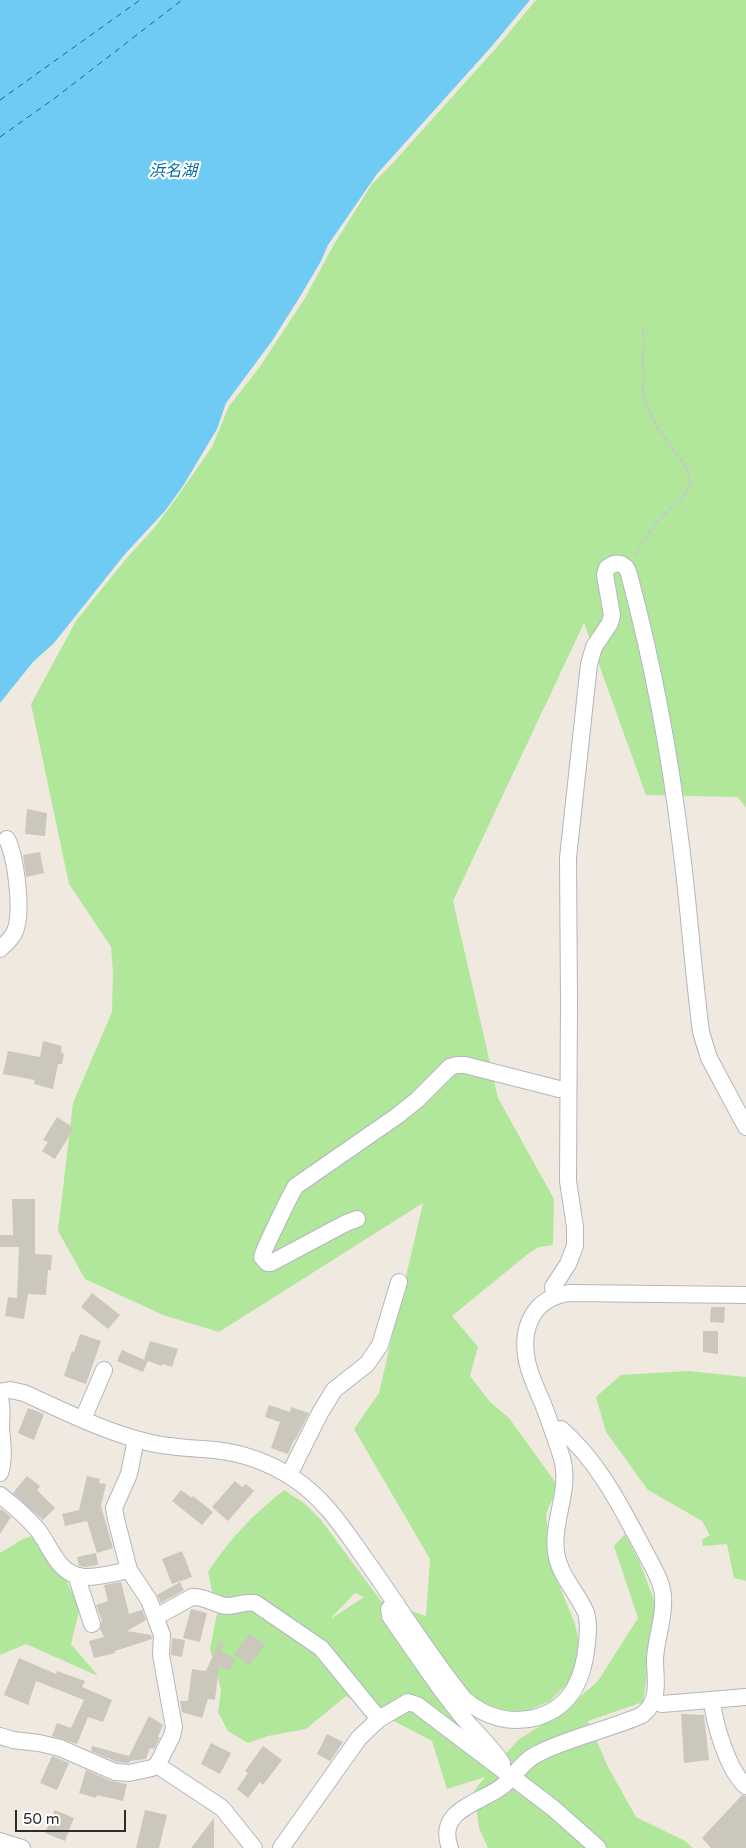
<!DOCTYPE html>
<html>
<head>
<meta charset="utf-8">
<style>
  body { margin:0 }
  #map { position:relative; width:746px; height:1848px; overflow:hidden; background:#efe9df; font-family:"Varela Round",sans-serif }
  canvas { display:block }
  .scale { position:absolute; left:15px; top:1810px; width:111px; height:22px; box-sizing:border-box; border:2px solid #2d2d2d; border-top:0; padding-left:6px; font-size:15px; line-height:18px; white-space:nowrap; color:#2d2d2d; -webkit-text-stroke:4px #fff; paint-order:stroke }
</style>
</head>
<body>
<div id="map">
<canvas width="746" height="1848"></canvas>
<div class="scale">50 m</div>
</div>
<script>
const g = document.querySelector('canvas').getContext('2d');
g.lineJoin = 'round';
function paint(path, color) {
  g.fillStyle = color;
  g.fill(path, 'evenodd');
}
function trace(path, color, width, dash) {
  g.strokeStyle = color;
  g.lineWidth = width;
  g.lineCap = dash ? 'butt' : 'round';
  g.setLineDash(dash || []);
  g.stroke(path);
}
function drawText(font, color, halo, rows, align = 'center') {
  g.font = font + ' "Varela Round","Noto Sans JP",sans-serif';
  g.lineWidth = 4.5;
  g.setLineDash([]);
  g.textBaseline = 'middle';
  g.strokeStyle = halo;
  g.fillStyle = color;
  for (const [text, x, y, turn = 0] of rows) {
    g.save();
    g.translate(x, y);
    g.rotate((+turn || 0) * Math.PI / 180);
    g.textAlign = isNaN(turn) ? turn : align;
    if (halo) g.strokeText(text, 0, 0);
    g.fillText(text, 0, 0);
    g.restore();
  }
}
paint(new Path2D(`
  M536 0H746V808L738 797 646 795 584 623 453 901 498 1098 554 1199 553 1245 539 1247 529 1253 452 1316 478 1347 470 1376 490 1402 509 1418 558 1486 546 1514 552 1568 575 1624 581 1650 578 1673 550 1701 515 1716 464 1701 495 1766 518 1740 564 1711 598 1681 638 1618 614 1546 625 1534 640 1563 657 1608 643 1702 588 1721 608 1767 636 1817 685 1841 693 1848H488L479 1828 474 1791 485 1777 447 1789 432 1741 346 1696 306 1729 268 1736 248 1743 228 1731 218 1712 221 1690 210 1649 217 1614 208 1572C232 1536 251 1517 284 1490L304 1503 321 1520 381 1601 426 1616 430 1559 354 1429 379 1393 423 1203 219 1332 163 1315 85 1279 58 1231 73 1103 112 1012 113 972 111 947 69 884 31 704 76 621 126 559 155 527 175 500 212 447 229 406 259 368 305 298 333 246 372 184 392 164 497 47ZM355 1593 364 1597 332 1618V1617Z
  M688 1371 746 1377V1581L734 1578 727 1544 703 1546 702 1540 710 1535 702 1521 648 1490 606 1432 596 1397 621 1375Z
  M35 1535 44 1539 80 1607 71 1644 98 1676 26 1644 0 1655V1553L23 1539Z`), '#b1e79a');
paint(new Path2D(`
  M0 0H530L492 46 377 174 328 245 321 261 301 295 272 341 226 403 217 429 183 486 165 511 125 554 54 643 33 662 0 703Z`), '#6fcbf4');
trace(new Path2D(`
  M0 100 140 0
  M0 137 55 98 182 0`), '#0869a6', 1, [6, 5]);
paint(new Path2D(`
  M27 809 47 813 45 836 25 834Z
  M40 852 44 873 26 877 23 855Z
  M43 1041 62 1046 61 1052 64 1054 62 1064H58L53 1089 34 1084 35 1080 3 1074 8 1051 40 1057Z
  M57 1117 74 1128 55 1159 42 1151 48 1142 43 1140Z
  M12 1199H35V1254L52 1255 51 1270H48L46 1295 28 1294 24 1319 5 1316 8 1297 17 1298 19 1247H0V1235H13Z
  M92 1293 120 1315 108 1329 81 1307Z
  M711 1307H725L724 1323 710 1322Z
  M703 1331H718V1354L703 1352Z
  M80 1334 101 1341 86 1384 64 1376 72 1351 74 1352Z
  M150 1341 178 1349 172 1367 163 1364 162 1366 148 1361 143 1372 117 1361 122 1350 147 1361 144 1359Z
  M269 1405 290 1412 291 1407 309 1413 295 1440H294L288 1454 271 1448 280 1422 265 1417Z
  M28 1408 44 1414 34 1440 18 1433Z
  M27 1476 40 1486 37 1490 55 1508 43 1520 13 1493Z
  M87 1476 100 1479 99 1483 106 1484 101 1506 113 1548 97 1553 87 1521 65 1526 62 1514 79 1510Z
  M235 1481 242 1487 246 1484 254 1491 228 1521 212 1507Z
  M181 1490 192 1498 193 1496 213 1512 202 1525 172 1501Z
  M1 1509 11 1517 0 1534V1510Z
  M182 1551 192 1577 172 1584 162 1559Z
  M96 1553 98 1565 85 1567 79 1566 77 1557Z
  M121 1582 129 1614 142 1610 146 1620 127 1631 151 1635 152 1639 115 1651V1653L94 1658 89 1641 104 1637 100 1629 102 1621 96 1605 108 1601 104 1585Z
  M180 1582 184 1590 161 1603 157 1595Z
  M191 1609 207 1613 200 1642 183 1638Z
  M250 1634 265 1645 249 1665 234 1654Z
  M172 1638 185 1640 182 1657 171 1655Z
  M219 1642 223 1643 221 1652 235 1658 230 1671 219 1666 215 1700 208 1699 202 1718 182 1712 180 1701H188L192 1669 206 1671Z
  M19 1658 56 1674 57 1671 85 1681 82 1687 112 1700 103 1722 88 1717 77 1744 52 1736 57 1723 71 1728 84 1700 36 1681 28 1705 4 1695Z
  M681 1714 704 1715 709 1760 684 1763Z
  M149 1716 163 1725 158 1737 160 1738 154 1749 150 1748 146 1759 130 1761 128 1763 117 1762 91 1751 92 1746 129 1756Z
  M327 1734 343 1742 330 1761 317 1754Z
  M211 1743 231 1753 220 1774 201 1764Z
  M263 1746 282 1760 263 1785 260 1782 248 1798 237 1789 248 1773 245 1771Z
  M52 1756 69 1763 57 1790 40 1783Z
  M86 1770 111 1781 127 1784 123 1801 97 1795 96 1798 79 1793Z
  M742 1795 746 1796V1848H711L702 1838Z
  M55 1810 74 1818 65 1841 45 1833Z
  M145 1810 167 1815 159 1848H136Z
  M214 1818V1848H191Z`), '#cbc7bd');
const minor = new Path2D(`
  M0 949C5 944 12 939 15 931 23 912 16 858 7 839
  M357 1219 346 1223 271 1263H267L262 1257C262 1253 292 1191 296 1186L397 1116 417 1100 450 1067 457 1065H465L559 1089H568
  M555 1296 553 1287 568 1264 575 1246V1227L568 1181 569 1002 568 858 589 664 594 647 610 623 612 615 605 575 607 568C616 560 626 563 629 574 653 664 670 754 681 846 689 908 693 970 701 1032L709 1058 746 1127
  M0 1392 10 1390 24 1393C64 1411 105 1432 147 1442 170 1448 192 1448 215 1450 242 1453 270 1463 293 1478 327 1500 347 1534 370 1566 401 1610 430 1657 464 1699 485 1717 511 1725 538 1717 573 1706 584 1676 587 1643 588 1633 589 1623 586 1613 577 1591 559 1576 556 1552 552 1520 571 1490 562 1458 556 1440 550 1422 543 1404 537 1390 530 1376 527 1361 520 1327 534 1297 570 1293L746 1295
  M0 1399C3 1409 1 1418 1 1428 2 1443 5 1458 0 1473
  M83 1419 104 1370
  M289 1475 320 1413 334 1390 367 1364 380 1345 399 1282
  M0 1495C13 1505 26 1516 37 1529 51 1546 57 1574 83 1577 97 1578 114 1573 129 1570L149 1600 162 1635 161 1655 174 1727 172 1736 157 1765 152 1768 129 1773 115 1772 60 1748 39 1743 13 1740 0 1736
  M129 1570 116 1519 114 1508 129 1474 136 1439
  M80 1576 78 1581 92 1624
  M396 1603 389 1609 390 1616C412 1647 433 1680 457 1710 471 1729 489 1743 502 1763
  M156 1617 192 1597C205 1596 215 1605 227 1606 237 1606 245 1601 255 1603L321 1648 379 1719
  M712 1700C714 1723 728 1771 746 1786
  M654 1701 662 1704 746 1697
  M157 1765 222 1808 254 1848
  M0 1841 22 1848
  M281 1848 359 1738 379 1719 408 1702 417 1705 553 1808 598 1848
  M450 1848C436 1811 477 1804 500 1788 514 1778 521 1762 537 1754 570 1737 608 1730 642 1715 661 1700 655 1681 655 1659 656 1638 665 1617 663 1596 662 1580 651 1564 644 1550 621 1507 599 1462 561 1429L553 1432`);
trace(minor, '#b3b5c1', 18);
trace(new Path2D(`
  M634 556 656 523 685 495 690 484 687 468 655 424 643 397V328`), '#c8c8c8', 2.5, [4, 2.5]);
trace(minor, '#fff', 16);
drawText('italic 16px', '#0869a6', '#fff', [
  ["浜名湖",173,172]
]);
</script>
</body>
</html>
